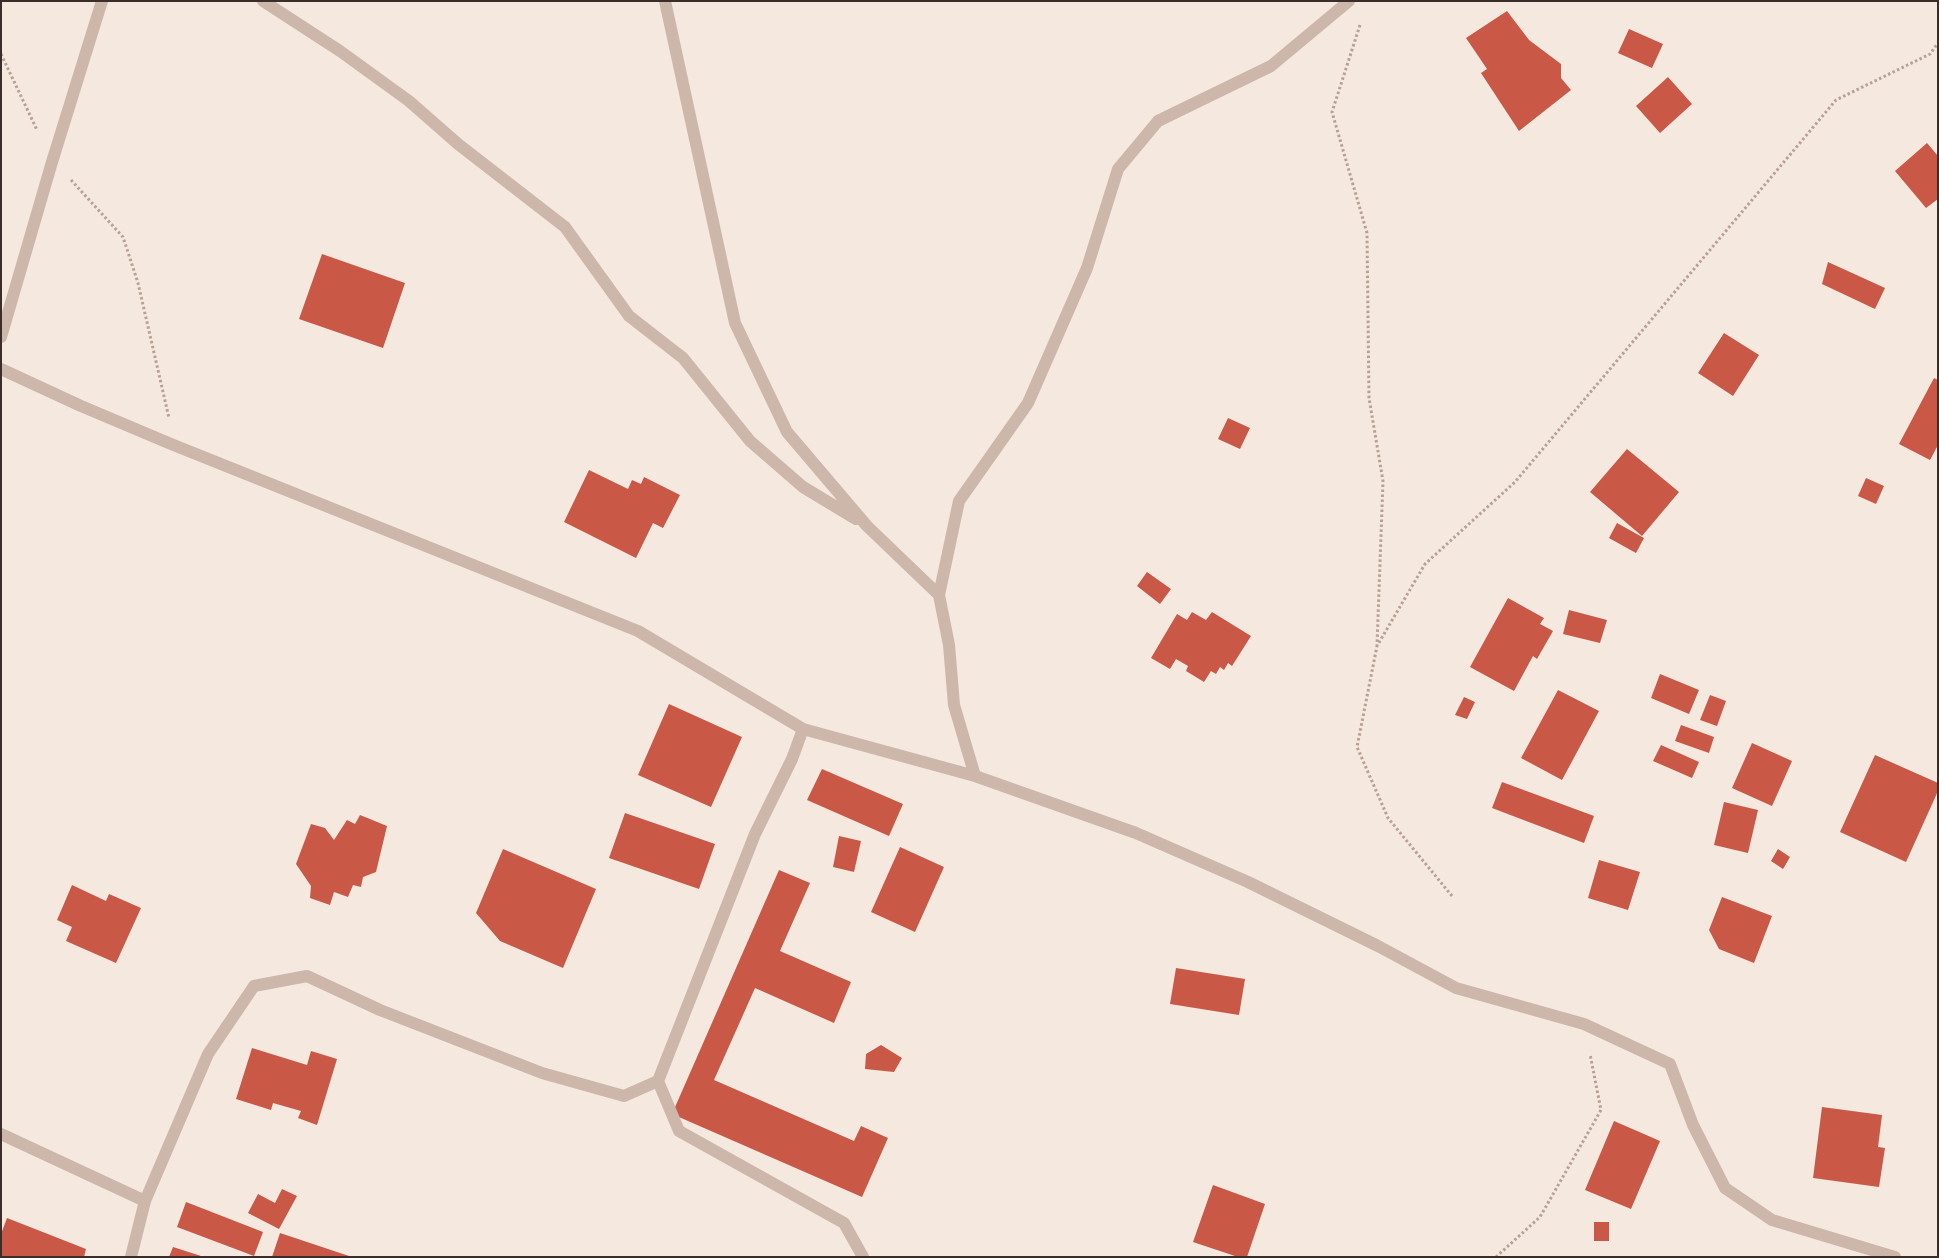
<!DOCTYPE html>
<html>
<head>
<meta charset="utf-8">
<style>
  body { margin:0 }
  #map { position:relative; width:1939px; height:1258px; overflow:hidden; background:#f4e8df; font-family:"Varela Round",sans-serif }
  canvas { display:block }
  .frame { position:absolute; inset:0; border:2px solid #3a2d2a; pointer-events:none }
</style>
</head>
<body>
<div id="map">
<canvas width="1939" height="1258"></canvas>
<div class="frame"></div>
</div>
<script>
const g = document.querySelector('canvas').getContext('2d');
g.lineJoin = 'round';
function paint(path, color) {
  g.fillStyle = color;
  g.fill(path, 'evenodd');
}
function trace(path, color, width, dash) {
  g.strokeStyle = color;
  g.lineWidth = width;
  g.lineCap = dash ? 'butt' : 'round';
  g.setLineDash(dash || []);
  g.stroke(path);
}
paint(new Path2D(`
  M1507 11 1529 40 1561 64V78L1571 90 1519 131 1481 73 1487 69 1466 38Z
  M1629 29 1663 44 1652 68 1618 53Z
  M1668 77 1692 104 1660 133 1636 106Z
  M1927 143 1938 156V199L1926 208 1895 171Z
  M322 254 405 283 383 348 299 319Z
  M1828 262 1885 288 1875 309 1822 284Z
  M1724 333 1759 355 1733 396 1698 373Z
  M1934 378 1938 380V445L1930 460 1899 444Z
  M1228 418 1250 428 1240 449 1218 439Z
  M1627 449 1679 492 1642 536 1590 492Z
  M589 470 628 489 632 480 641 484 644 477 680 495 663 528 653 523 636 558 564 522Z
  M1866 478 1884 486 1876 504 1858 496Z
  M1617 523 1644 538 1636 553 1609 538Z
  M1147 572 1171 589 1160 604 1137 586Z
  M1508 598 1544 618 1540 624 1553 631 1537 659 1533 656 1514 691 1470 667Z
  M1569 610 1607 620 1600 643 1563 634Z
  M1192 612 1206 620 1212 612 1251 636 1232 666 1228 663 1224 670 1220 667 1216 674 1211 671 1204 682 1186 671 1188 666 1176 659 1170 669 1151 658 1177 614 1187 620Z
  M1660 674 1699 690 1689 714 1651 698Z
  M1558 690 1599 711 1562 780 1521 758Z
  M1710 695 1726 701 1717 726 1700 720Z
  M1464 697 1475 702 1467 719 1455 715Z
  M669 704 742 737 711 807 638 775Z
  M1681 725 1714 737 1709 753 1675 741Z
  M1752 743 1792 761 1772 806 1732 788Z
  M1661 745 1699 762 1692 778 1653 761Z
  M1875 755 1938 783V791L1906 862 1840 832Z
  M822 769 903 804 889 836 807 800Z
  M1502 782 1594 816 1584 843 1492 808Z
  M1724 802 1758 810 1748 853 1714 845Z
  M625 813 715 844 699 889 609 858Z
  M360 815 387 826 376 872 363 877 361 887 353 885 348 897 334 892 330 905 310 898 311 886 296 864 311 824 325 828 334 840 347 820 355 824Z
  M839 836 861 841 854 872 833 867Z
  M900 847 944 867 915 932 871 912Z
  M503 849 596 889 563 968 500 941 476 913Z
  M1778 849 1790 857 1783 869 1771 861Z
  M1599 860 1640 872 1628 910 1588 898Z
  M779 870 810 883 780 951 851 982 834 1023 755 988 714 1080 854 1141 861 1126 888 1138 862 1197 672 1114Z
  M72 885 106 901 109 894 141 908 116 963 66 941 72 927 57 920Z
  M1722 897 1772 916 1754 963 1719 949 1709 930Z
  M1176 968 1245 979 1239 1015 1170 1004Z
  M881 1045 902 1058 894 1072 865 1069 866 1054Z
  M252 1048 307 1065 311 1051 337 1059 317 1125 298 1118 301 1111 273 1103 271 1110 236 1099Z
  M1822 1107 1882 1115 1878 1147 1885 1148 1879 1187 1813 1178Z
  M1614 1121 1660 1141 1631 1209 1585 1190Z
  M1213 1185 1265 1204 1247 1257H1238L1193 1242Z
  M282 1189 297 1196 279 1229 248 1213 258 1194 275 1203Z
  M186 1202 263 1232 254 1256 177 1227Z
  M7 1218 86 1249 84 1257H1V1234Z
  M1594 1222H1609V1241H1594Z
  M280 1233 349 1256V1257H272Z
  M173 1247 201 1256V1257H169Z`), '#ca5847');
trace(new Path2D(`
  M1360 25 1332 112 1367 233 1369 398 1383 481 1377 645
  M1 54 37 130
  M71 180 123 237 138 283 169 418
  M1452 896 1388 818 1357 747 1377 646 1425 564 1515 482 1836 100 1930 54 1938 43
  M1496 1257 1540 1217 1601 1110 1590 1054`), '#b9a094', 3, [2.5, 2.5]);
trace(new Path2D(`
  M263 1 340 51 409 101 458 144 565 227 629 316 683 358 750 441 803 487 856 519
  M665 1 735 323 787 432 867 526 939 595 949 645 954 705 975 776
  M1 337 52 162 102 1
  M1 369 81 406 171 444 638 631 803 729 975 776 1136 833 1248 882 1378 946 1456 988 1584 1024 1670 1064 1693 1125 1725 1188 1772 1220 1895 1257
  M939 595 959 501 1028 403 1087 268 1118 169 1158 121 1271 66 1349 1
  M803 729 792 759 755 834 658 1081 679 1131 844 1223 863 1257
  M1 1134 145 1201 131 1257
  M145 1201 208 1054 254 986 307 976 380 1010 542 1073 624 1096 658 1081`), '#cdb6aa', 12);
</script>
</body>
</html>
